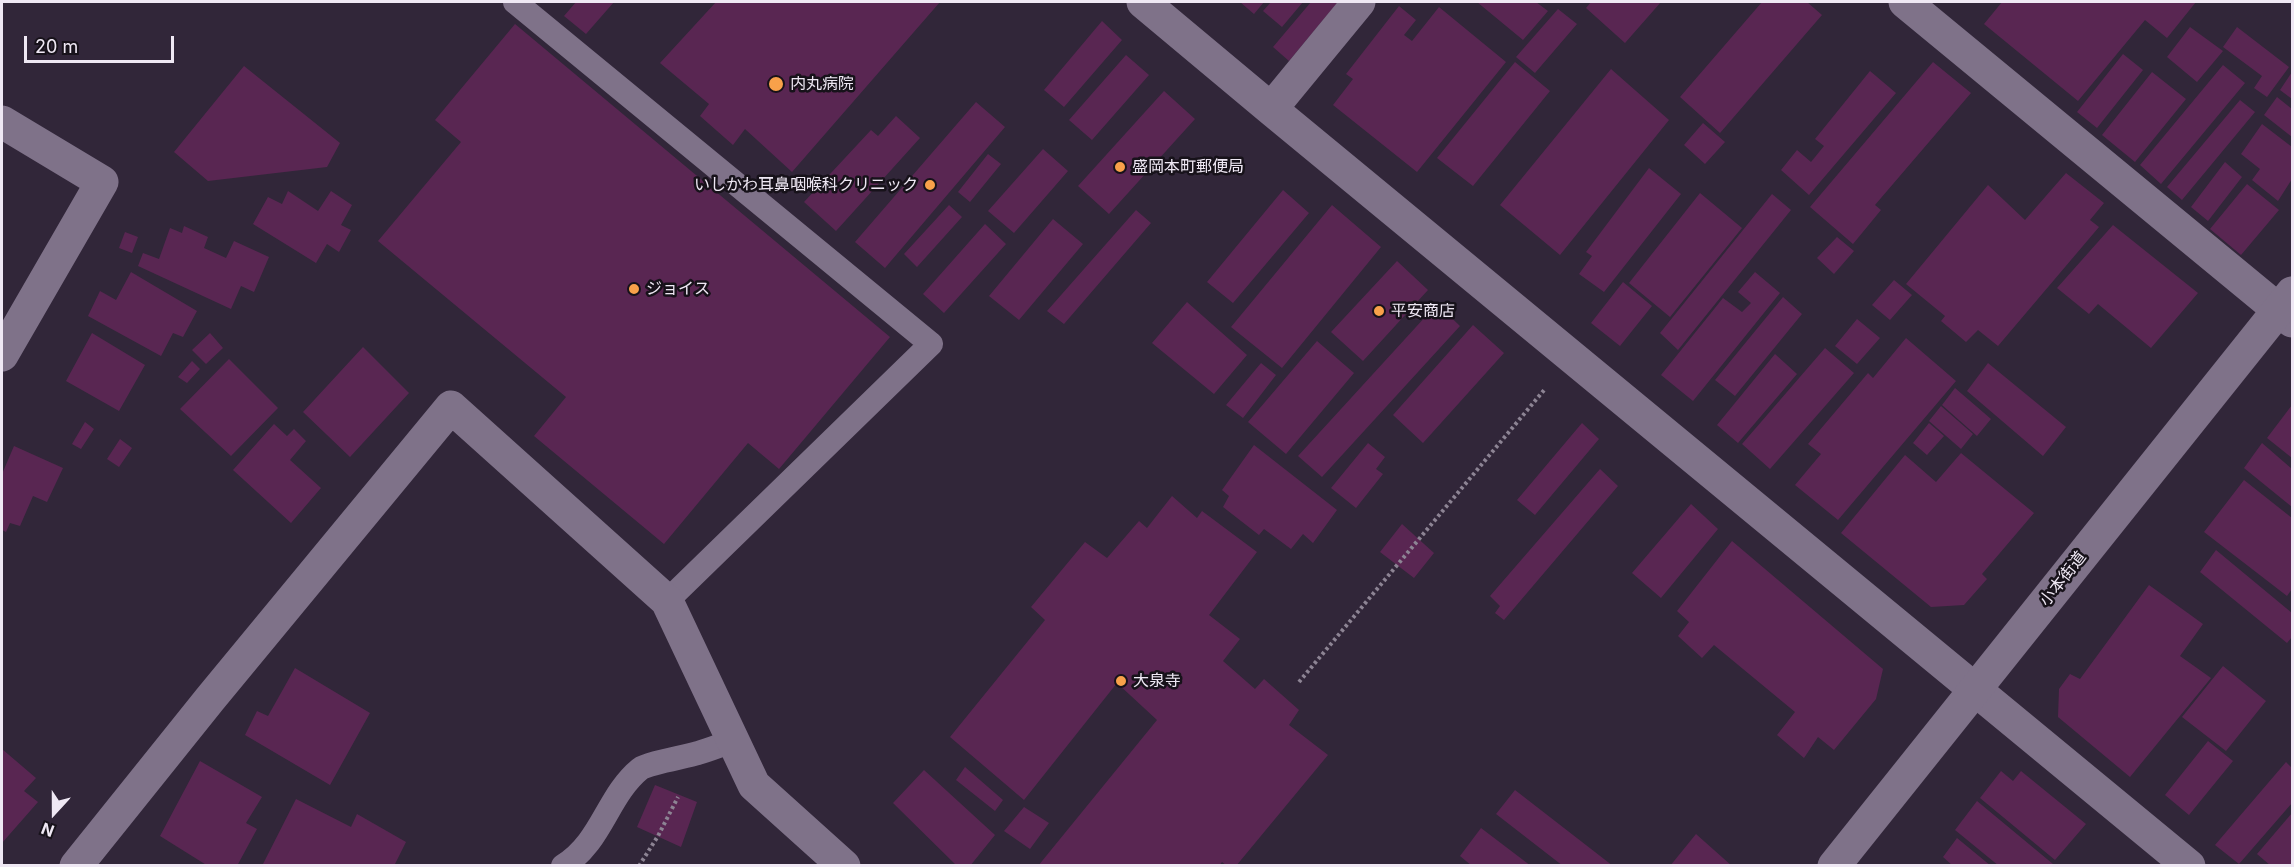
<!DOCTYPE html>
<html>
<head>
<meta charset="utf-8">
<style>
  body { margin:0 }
  #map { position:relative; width:2294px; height:867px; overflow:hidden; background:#312639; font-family:Inter,sans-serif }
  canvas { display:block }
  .frame { position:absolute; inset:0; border:3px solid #efe8f4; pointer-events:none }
  .north { position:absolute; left:24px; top:783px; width:60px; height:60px; -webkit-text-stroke:4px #17121a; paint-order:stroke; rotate:201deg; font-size:16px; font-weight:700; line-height:24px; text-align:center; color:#efe8f4 }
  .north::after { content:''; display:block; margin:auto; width:21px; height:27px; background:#efe8f4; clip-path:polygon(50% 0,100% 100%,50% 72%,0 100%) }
  .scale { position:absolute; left:24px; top:36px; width:150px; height:27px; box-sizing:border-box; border:3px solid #efe8f4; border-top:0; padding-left:8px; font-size:18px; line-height:21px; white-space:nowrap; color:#efe8f4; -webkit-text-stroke:4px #17121a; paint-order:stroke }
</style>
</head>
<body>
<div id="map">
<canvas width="2294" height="867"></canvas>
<div class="frame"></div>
<div class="north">N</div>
<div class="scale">20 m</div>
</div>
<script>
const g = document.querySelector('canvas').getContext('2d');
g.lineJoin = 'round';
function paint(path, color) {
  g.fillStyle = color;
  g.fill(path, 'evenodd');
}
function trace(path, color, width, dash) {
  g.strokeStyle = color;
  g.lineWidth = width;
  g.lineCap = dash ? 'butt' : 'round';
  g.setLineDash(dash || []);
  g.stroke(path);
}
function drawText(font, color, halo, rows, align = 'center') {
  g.font = font + ' Inter,"Noto Sans JP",sans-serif';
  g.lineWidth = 5;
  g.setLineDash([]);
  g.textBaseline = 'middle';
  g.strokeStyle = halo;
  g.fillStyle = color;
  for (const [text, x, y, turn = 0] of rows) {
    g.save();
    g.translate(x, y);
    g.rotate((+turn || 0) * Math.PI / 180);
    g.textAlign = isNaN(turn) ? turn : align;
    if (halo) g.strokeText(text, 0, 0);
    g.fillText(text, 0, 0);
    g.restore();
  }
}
paint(new Path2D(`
  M576 2H614L586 34 564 16Z
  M716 2H940L792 172 745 129 733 145 700 116 709 104 660 63Z
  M1240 2H1264L1254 14Z
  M1271 2H1303L1282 27 1263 11Z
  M1311 2H1338L1289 61 1273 47Z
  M1477 2H1536L1548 11 1523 40Z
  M1591 2H1661L1625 43 1586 8Z
  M1762 2H1807L1822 15 1720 133 1680 97Z
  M2002 2H2196L2167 38 2145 20 2078 101 1984 24Z
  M1399 6 1416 20 1404 35 1412 41 1439 7 1506 62 1417 172 1333 105 1353 79 1346 74Z
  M1558 9 1577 24 1535 73 1516 57Z
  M1102 21 1122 40 1064 107 1044 90Z
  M515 24 890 337 779 469 748 443 664 544 534 436 566 397 378 241 461 142 435 120Z
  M2190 27 2223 51 2197 82 2167 57Z
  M2237 27 2289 67 2267 97 2254 88 2262 76 2223 47Z
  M2123 54 2143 70 2097 128 2077 112Z
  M1126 55 1149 75 1092 140 1069 120Z
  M1515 62 1550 91 1473 186 1437 158Z
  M1933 62 1971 93 1875 205 1881 210 1853 244 1810 207Z
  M2223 65 2245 83 2161 184 2140 165Z
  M244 66 340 143 327 167 208 181 174 152Z
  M1611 69 1669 120 1560 255 1500 205Z
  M1870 71 1896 93 1809 195 1781 170 1797 150 1811 162 1824 146 1815 139Z
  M2152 72 2186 99 2135 162 2102 135Z
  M2292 72V99L2280 90Z
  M1164 91 1195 119 1109 214 1078 186Z
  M2277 97 2292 109V137L2264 115Z
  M2240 100 2255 112 2182 200 2167 187Z
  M976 102 1005 127 885 268 855 242Z
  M896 116 920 138 836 231 804 202 871 130 878 136Z
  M1703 123 1725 142 1705 164 1684 145Z
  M2262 124 2292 147V179L2278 201 2252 180 2260 169 2241 154Z
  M1043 149 1068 171 1014 233 988 211Z
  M988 154 1001 164 970 202 958 192Z
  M2225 162 2242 177 2208 221 2191 207Z
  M1649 168 1681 194 1604 292 1579 274 1592 256 1586 252Z
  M2066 173 2104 203 2090 220 2099 227 1998 346 1978 330 1966 342 1941 321 1945 316 1906 284 1988 185 2025 220Z
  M2247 184 2279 210 2241 255 2210 229Z
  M1283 190 1309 213 1233 303 1207 282Z
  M288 191 318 211 331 191 352 205 341 225 351 230 339 252 327 244 316 263 253 224 268 197 282 204Z
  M1700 193 1742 228 1670 317 1629 283Z
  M1772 194 1791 210 1678 350 1660 333Z
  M949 205 962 217 917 267 904 254Z
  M1332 205 1381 247 1282 368 1231 327Z
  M1136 210 1151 223 1064 324 1047 311Z
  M1053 219 1083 244 1019 320 989 296Z
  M985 224 1006 244 944 313 923 294Z
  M2113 225 2198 293 2151 348 2098 304 2089 314 2057 288Z
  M184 226 208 237 204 248 226 258 234 241 269 257 254 292 241 286 231 309 138 266 143 253 159 259 170 228 182 233Z
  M125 232 138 237 132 253 119 248Z
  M1837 237 1854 251 1834 274 1817 258Z
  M1397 261 1428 290 1363 361 1331 332Z
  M131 272 197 311 183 337 173 333 161 356 88 316 100 291 116 300Z
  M1755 272 1780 293 1693 401 1661 375 1723 298 1742 312 1751 303 1738 292Z
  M1894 280 1912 295 1890 320 1872 305Z
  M1623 282 1652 306 1620 346 1591 323Z
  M1783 297 1802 314 1735 396 1715 380Z
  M1187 302 1247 355 1214 394 1152 343Z
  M1437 304 1460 326 1322 477 1298 456Z
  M1857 319 1880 338 1857 364 1835 346Z
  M1473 325 1504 353 1423 443 1393 415Z
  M92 333 145 365 119 411 66 381Z
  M210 333 223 348 206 364 192 350Z
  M1906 338 1956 381 1838 520 1795 485 1821 454 1808 444 1868 373 1873 378Z
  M1317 341 1354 373 1286 454 1248 422Z
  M363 347 409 393 350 457 303 412Z
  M1825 348 1854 373 1770 469 1742 444Z
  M1775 354 1797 374 1738 443 1717 425Z
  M229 359 278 408 231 456 180 409Z
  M192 361 200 369 187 383 178 377Z
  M1261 363 1276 375 1243 418 1226 405Z
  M1988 363 2066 427 2043 456 1967 391Z
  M1955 388 1991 419 1977 436 1942 405Z
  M2292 405V458L2267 438Z
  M1941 406 1973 434 1961 449 1929 421Z
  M85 422 94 429 81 449 72 444Z
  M1582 423 1599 439 1535 515 1517 500Z
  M1929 423 1944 436 1927 455 1913 443Z
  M274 424 287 436 294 429 306 441 290 460 321 488 291 523 233 470Z
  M120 439 132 448 119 467 107 459Z
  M1368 443 1385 457 1376 469 1383 474 1356 508 1331 488Z
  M2262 443 2292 469V507L2244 468Z
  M1254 445 1337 510 1313 543 1303 534 1291 549 1264 529 1259 535 1223 507 1229 496 1222 490Z
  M14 446 63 468 47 502 33 496 20 526 10 523 6 532 2 530V474Z
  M1961 453 2034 513 1982 574 1987 579 1964 605 1931 607 1841 533 1905 455 1936 482Z
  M1600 469 1618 486 1504 620 1495 613 1500 606 1490 596Z
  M2244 480 2292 518V589L2287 596 2204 532Z
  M1172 496 1197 518 1202 511 1257 552 1209 615 1240 639 1223 661 1255 689 1264 679 1299 710 1289 725 1328 755 1236 866H1227L1222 862 1219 866H1038L1157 720 1117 683 1024 800 950 737 1045 620 1031 607 1085 542 1107 558 1139 521 1147 528Z
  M1691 504 1718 529 1661 598 1632 573Z
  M1402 524 1434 553 1414 578 1380 552Z
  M1732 541 1883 669 1876 699 1834 750 1818 737 1804 758 1777 735 1795 712 1714 645 1702 658 1678 636 1689 622 1677 611Z
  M2216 550 2292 613V637L2287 643 2200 572Z
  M2149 585 2203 624 2180 656 2211 678 2130 777 2058 717 2059 689 2070 674 2080 679Z
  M2223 666 2266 701 2226 751 2182 717Z
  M295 668 370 713 330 785 245 735 257 711 268 716Z
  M2208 741 2233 761 2189 815 2165 795Z
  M2 749 36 778 24 791 38 802 2 843Z
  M200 761 262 797 246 823 257 829 237 866H208L160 836Z
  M2286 762 2292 768V803L2239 864 2215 845Z
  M965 767 1003 800 995 811 956 780Z
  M924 770 995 835 970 866H957L893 803Z
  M2001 771 2013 781 2021 771 2086 824 2055 860 1980 798Z
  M655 785 697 802 681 847 637 827Z
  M1515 790 1613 866H1563L1496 814Z
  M296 799 351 827 357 814 406 842 394 866H262Z
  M1977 801 2053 864 2051 866H1999L1955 830Z
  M1024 807 1049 823 1030 849 1004 831Z
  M2292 813V866H2271L2257 854Z
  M1481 828 1531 866H1472L1460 856Z
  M1696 834 1732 866H1670Z
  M1957 838 1991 866H1953L1943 857Z`), '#592652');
trace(new Path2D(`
  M1299 682 1545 389
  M639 866 658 836 678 797`), '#8d8494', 4, [3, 3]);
trace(new Path2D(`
  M515 2 931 344 667 601
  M563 866C602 842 607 796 640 769 648 763 685 757 698 753 709 750 721 745 733 741`), '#7f7289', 24);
trace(new Path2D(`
  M1143 2 1271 109 2189 866
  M1905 2 2292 321
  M1271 109 1359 2
  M2 122 102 182 2 355
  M76 866 210 699 451 407 667 601 754 785 844 866`), '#7f7289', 33);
trace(new Path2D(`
  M1834 866 2292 293`), '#7f7289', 33);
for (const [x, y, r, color] of [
  [776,84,8,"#f8a14a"],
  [1120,167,6,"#f8a14a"],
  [930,185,6,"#f8a14a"],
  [634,289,6,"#f8a14a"],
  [1379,311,6,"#f8a14a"],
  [1121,681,6,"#f8a14a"]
]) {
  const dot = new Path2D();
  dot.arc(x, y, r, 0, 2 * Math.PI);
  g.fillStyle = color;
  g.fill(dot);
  trace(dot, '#17121a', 2);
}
drawText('16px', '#efe8f4', '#17121a', [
  ["内丸病院",790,84],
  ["盛岡本町郵便局",1132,167],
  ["いしかわ耳鼻咽喉科クリニック",918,185,"right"],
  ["ジョイス",646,289],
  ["平安商店",1391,311],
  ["大泉寺",1133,681]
], 'left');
drawText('16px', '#efe8f4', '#17121a', [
  ["小本街道",2063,579,-52]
]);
</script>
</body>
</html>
